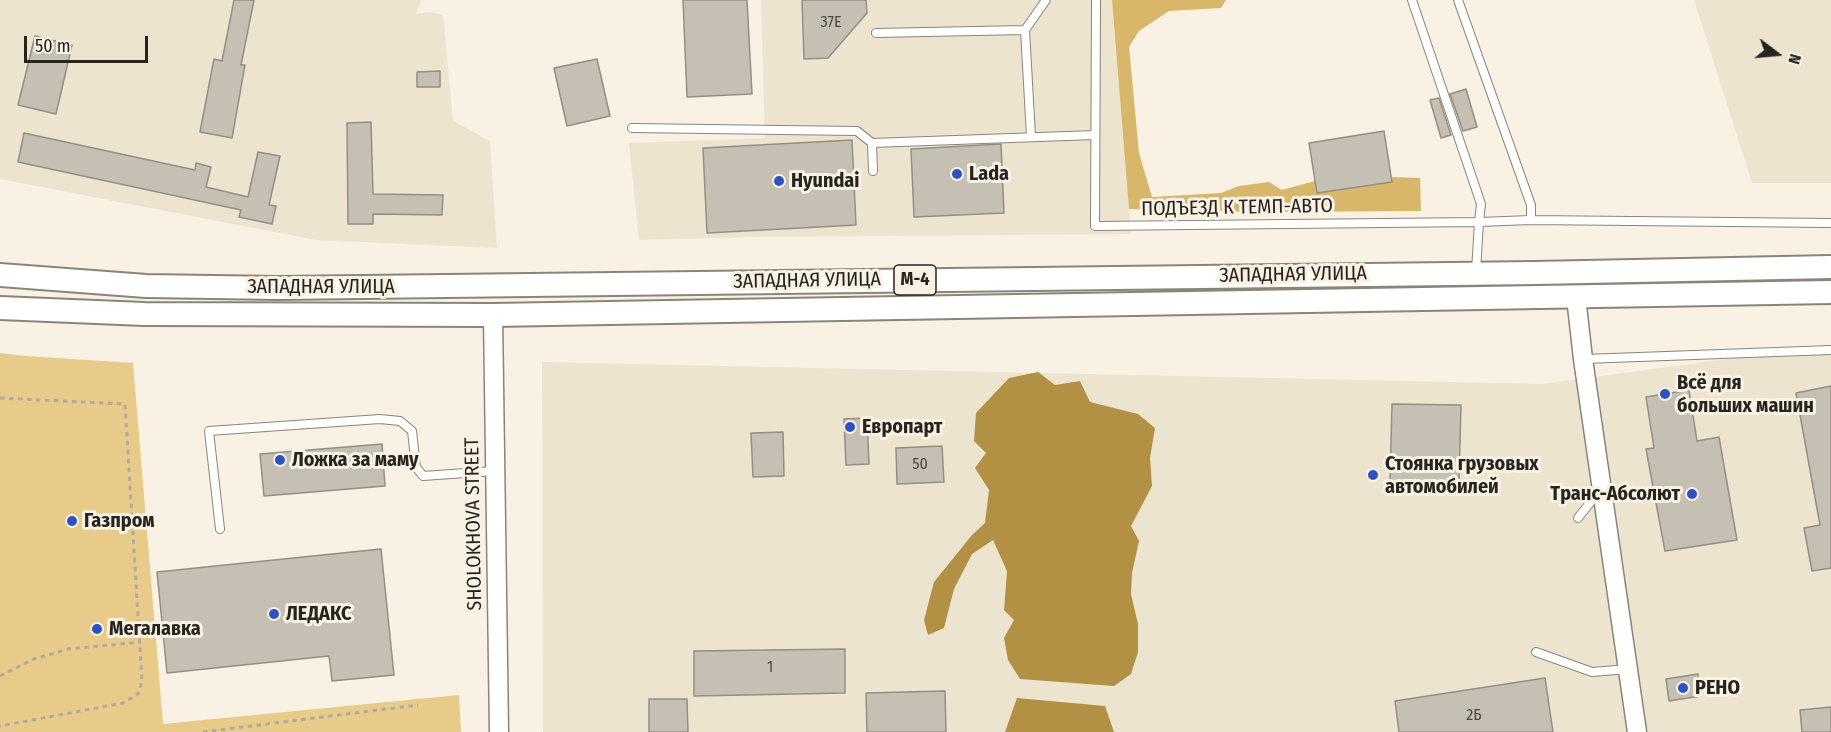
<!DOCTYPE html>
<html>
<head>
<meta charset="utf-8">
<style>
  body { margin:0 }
  #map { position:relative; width:1831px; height:732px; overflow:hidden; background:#f8f1e4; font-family:"Fira Sans Condensed",sans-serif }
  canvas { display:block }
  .north { position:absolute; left:1747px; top:24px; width:60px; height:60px; -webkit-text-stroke:4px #f8f1e4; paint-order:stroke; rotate:106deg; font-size:16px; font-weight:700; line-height:24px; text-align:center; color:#272420 }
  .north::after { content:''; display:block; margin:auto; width:21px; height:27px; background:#272420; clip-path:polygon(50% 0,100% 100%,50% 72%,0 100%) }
  .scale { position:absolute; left:24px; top:36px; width:124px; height:27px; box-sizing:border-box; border:3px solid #272420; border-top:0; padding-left:8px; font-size:18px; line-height:21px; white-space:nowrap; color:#272420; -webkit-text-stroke:4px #f8f1e4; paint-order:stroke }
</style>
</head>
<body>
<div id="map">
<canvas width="1831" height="732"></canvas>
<div class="north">N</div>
<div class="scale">50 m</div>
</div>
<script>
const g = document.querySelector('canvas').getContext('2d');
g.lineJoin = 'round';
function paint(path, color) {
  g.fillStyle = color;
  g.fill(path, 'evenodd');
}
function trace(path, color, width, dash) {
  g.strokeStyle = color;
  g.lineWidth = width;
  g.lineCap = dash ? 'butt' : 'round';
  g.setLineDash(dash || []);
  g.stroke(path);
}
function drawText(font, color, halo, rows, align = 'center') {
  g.font = font + ' "Fira Sans Condensed",sans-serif';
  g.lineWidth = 6;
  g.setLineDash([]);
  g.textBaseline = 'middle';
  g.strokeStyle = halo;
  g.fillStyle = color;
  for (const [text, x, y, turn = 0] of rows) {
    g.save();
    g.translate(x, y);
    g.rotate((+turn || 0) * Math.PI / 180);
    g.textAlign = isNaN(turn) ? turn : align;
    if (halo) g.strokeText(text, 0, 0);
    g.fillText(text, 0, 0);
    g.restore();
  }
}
paint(new Path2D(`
  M0 0H421L416 14 429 12 443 15 453 121 490 141 497 248 316 240 0 179Z
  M761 0H1112L1131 234 755 237 639 240 629 143 765 138Z
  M1694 0H1831V183H1752Z
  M1831 345V732H543L542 362 1542 384Z`), '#ede4d0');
paint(new Path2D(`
  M0 353 25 356 133 363 163 724 459 695 461 732H0Z`), '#e8ca89');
paint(new Path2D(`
  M1112 0H1226L1221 8 1169 11 1139 31 1129 47 1139 153 1152 197 1221 193 1239 186 1269 182 1282 190 1315 181 1317 193 1392 182 1391 177 1420 178 1421 211 1258 212 1129 209Z`), '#d8b66a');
paint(new Path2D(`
  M1038 372 1055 385 1080 381 1090 402 1138 414 1155 428 1150 458 1152 486 1131 526 1139 541 1132 573 1131 594 1138 624V652L1131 674 1114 686 1020 679 1008 660 1004 638 1014 620 1004 610 1007 571 993 540 972 554 954 589 944 628 928 635 924 620 934 582 972 535 985 523 989 490 975 468 986 453 974 441 976 413 1009 378Z
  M1017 698 1105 706 1114 732H1005Z`), '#b29144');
const building = new Path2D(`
  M234 0H254L241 65H245L232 138 200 132 214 59 222 61Z
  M683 0H747L752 94 687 97Z
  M802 0H866L867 13 828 58 804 59Z
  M35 36 72 45 56 114 18 105Z
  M597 59 610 116 567 126 554 68Z
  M440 71V87H417V72Z
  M1466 89 1477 127 1463 131 1450 94Z
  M1439 98 1451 135 1441 138 1430 100Z
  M371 122 373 194 443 195 442 215 373 214V224H348L347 123Z
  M1384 131 1392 182 1317 193 1309 143Z
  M24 133 195 170 196 163 211 167 206 187 248 197 258 152 280 156 269 205 276 206 272 224 239 217 241 210 18 162Z
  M852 140 856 225 707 233 703 148Z
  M1001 144 1004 213 914 217 911 149Z
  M1831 386V568L1812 571 1804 528 1820 525 1796 393Z
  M1689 390 1697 441 1719 437 1737 540 1665 551 1646 449 1654 448 1646 397Z
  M1392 404 1461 405 1459 482 1390 481Z
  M867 418 869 464 846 465 844 419Z
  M783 432 784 476 753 477 751 433Z
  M382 444 385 486 264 496 260 454Z
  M942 446 944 482 897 484 896 448Z
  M381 549 394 675 332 681 329 656 167 673 157 572Z
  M845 649V693L694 696V651Z
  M1698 674 1701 696 1669 701 1666 679Z
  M1545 678 1553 732H1399L1395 701Z
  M945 691 946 732H867L866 693Z
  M649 699H687L688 732H649Z
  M1831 707V732H1802L1800 710Z`);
paint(building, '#c5c0b3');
trace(building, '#948f83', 1.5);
const service = new Path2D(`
  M1096 0 1095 226 1479 222 1476 271
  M1412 0 1481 204 1479 222 1531 220V205L1458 0
  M1025 30 1046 0
  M876 33 1025 30 1031 136
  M632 128 857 131 872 143
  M873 171 872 143 1095 135
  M1531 220 1831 223
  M1584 359 1831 350
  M1578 518 1600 490
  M220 529 209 431 380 419 400 421 412 431 416 467 423 476 494 471
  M1536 652 1592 672 1628 669`);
const tertiary = new Path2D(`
  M1576 297 1583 359 1637 732
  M493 315 499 732`);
const primary = new Path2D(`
  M0 275 146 286 279 288 1535 273 1831 267
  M0 308 144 314 493 315 1831 292`);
trace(service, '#8a8579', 10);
trace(tertiary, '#8a8579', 21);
trace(primary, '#8a8579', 26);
trace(new Path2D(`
  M0 398 125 404 142 681 138 694 123 703 0 726
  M0 676 34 659 68 649 141 642
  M203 732 418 705`), '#b0aba1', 3, [4.5, 4.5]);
trace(service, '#fff', 8);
trace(tertiary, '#fff', 18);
trace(primary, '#fff', 22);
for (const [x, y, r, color] of [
  [957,174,6,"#2d52c2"],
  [779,181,6,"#2d52c2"],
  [1665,394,6,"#2d52c2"],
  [850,427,6,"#2d52c2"],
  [280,460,6,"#2d52c2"],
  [1373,475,6,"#2d52c2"],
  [1692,494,6,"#2d52c2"],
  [72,521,6,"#2d52c2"],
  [274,614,6,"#2d52c2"],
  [97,629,6,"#2d52c2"],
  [1683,688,6,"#2d52c2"]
]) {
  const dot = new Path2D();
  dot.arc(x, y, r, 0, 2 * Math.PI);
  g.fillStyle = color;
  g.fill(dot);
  trace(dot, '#f8f1e4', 2);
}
drawText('16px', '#4e4b45', null, [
  ["37Е",831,23],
  ["50",920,465],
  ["1",770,668],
  ["2Б",1474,716]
]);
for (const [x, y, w] of [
  [915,280,42]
]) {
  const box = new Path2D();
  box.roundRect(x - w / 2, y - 15, w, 30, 4.5);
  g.fillStyle = '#f8f1e4';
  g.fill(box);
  trace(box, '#272420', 1.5);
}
drawText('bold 18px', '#272420', null, [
  ["М-4",915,280]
]);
drawText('bold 20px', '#272420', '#f8f1e4', [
  ["Lada",969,174],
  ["Hyundai",791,181],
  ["Всё для",1677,383],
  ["больших машин",1677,406],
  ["Европарт",862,427],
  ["Ложка за маму",292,460],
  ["Стоянка грузовых",1385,464],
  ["автомобилей",1385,487],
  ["Транс-Абсолют",1680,494,"right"],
  ["Газпром",84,521],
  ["ЛЕДАКС",286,614],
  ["Мегалавка",109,629],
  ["РЕНО",1695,688]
], 'left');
drawText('20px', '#272420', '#f8f1e4', [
  ["ПОДЪЕЗД К ТЕМП-АВТО",1237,208,-1],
  ["ЗАПАДНАЯ УЛИЦА",1293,275,-1],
  ["ЗАПАДНАЯ УЛИЦА",807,281,-1],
  ["ЗАПАДНАЯ УЛИЦА",321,287],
  ["SHOLOKHOVA STREET",474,524,-91]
]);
</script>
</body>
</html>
